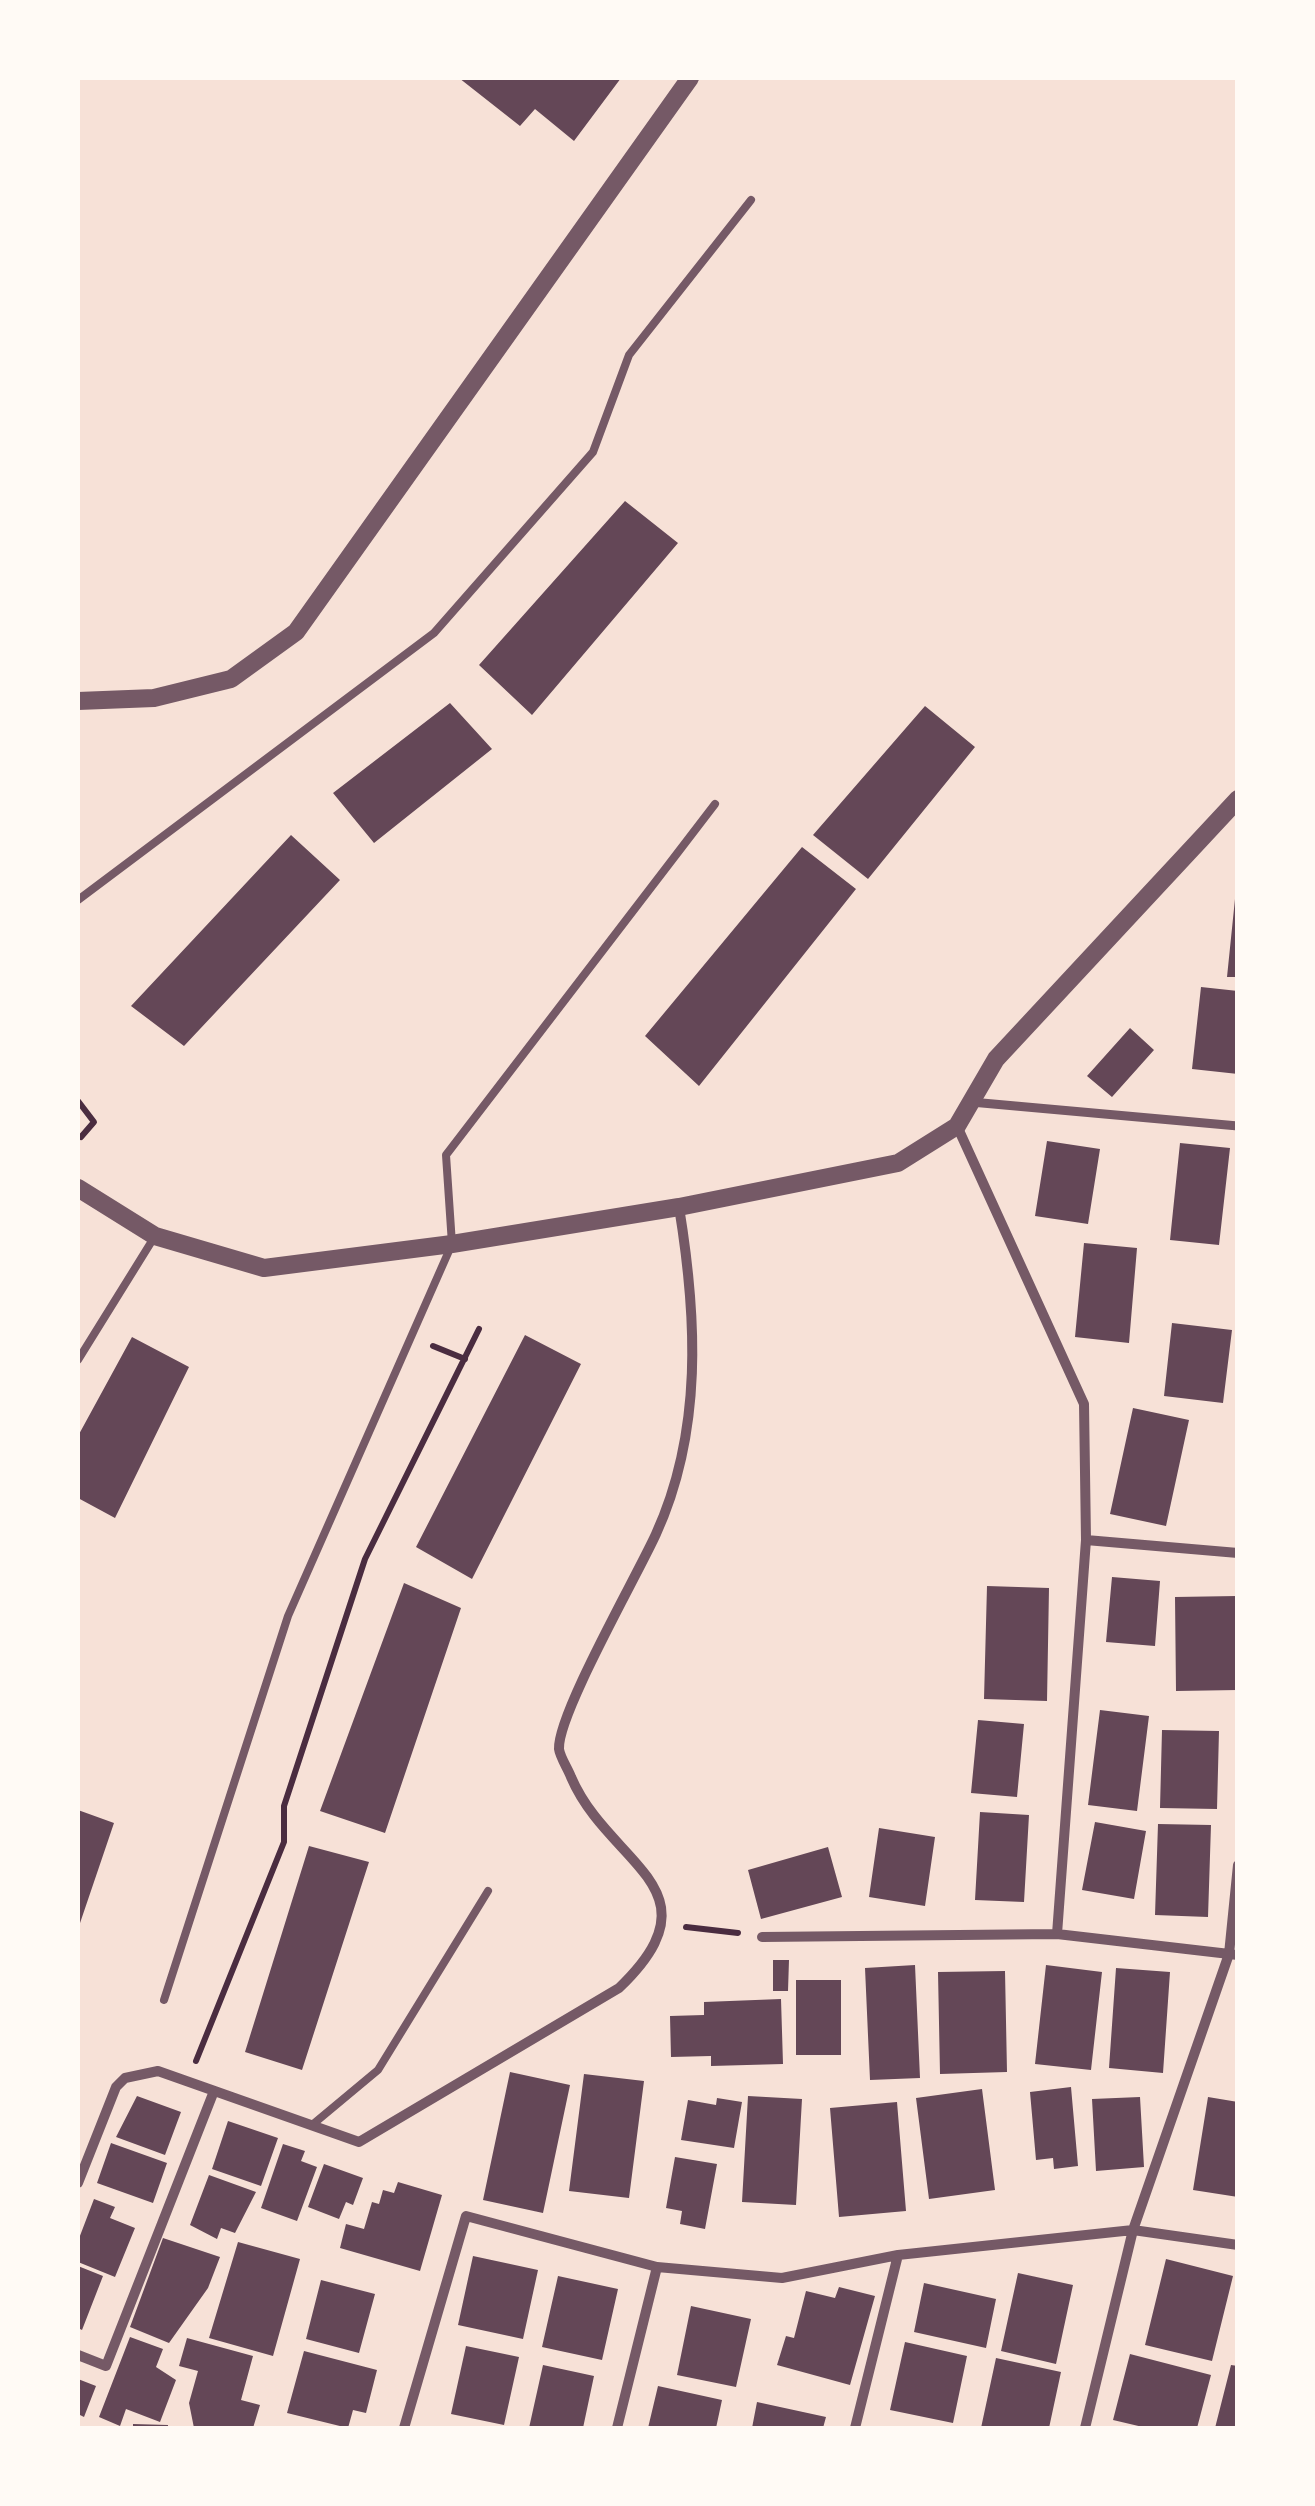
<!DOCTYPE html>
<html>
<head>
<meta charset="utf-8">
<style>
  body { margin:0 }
  #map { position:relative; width:1315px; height:2506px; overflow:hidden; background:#f7e1d7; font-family:Commissioner,sans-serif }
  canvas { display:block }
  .frame { position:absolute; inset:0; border:80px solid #fffaf5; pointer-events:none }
</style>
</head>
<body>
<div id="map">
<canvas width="1315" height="2506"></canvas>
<div class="frame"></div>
</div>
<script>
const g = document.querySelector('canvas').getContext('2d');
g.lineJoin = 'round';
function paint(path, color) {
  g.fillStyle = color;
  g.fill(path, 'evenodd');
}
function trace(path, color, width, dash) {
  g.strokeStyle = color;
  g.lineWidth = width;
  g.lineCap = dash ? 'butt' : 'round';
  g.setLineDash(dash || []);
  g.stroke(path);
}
paint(new Path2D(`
  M459 78H621L574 141 535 109 520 126Z
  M625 501 678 543 532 715 479 665Z
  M450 703 492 749 374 843 333 793Z
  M925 706 975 747 868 879 813 835Z
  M291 835 340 880 184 1046 131 1006Z
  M802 847 856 889 699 1086 645 1036Z
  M1235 899H1238V977H1227Z
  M1201 987 1238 991V1074L1192 1069Z
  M1130 1028 1154 1050 1112 1097 1087 1076Z
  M1047 1141 1100 1149 1088 1224 1035 1216Z
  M1180 1143 1230 1148 1219 1245 1170 1240Z
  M1084 1243 1137 1248 1129 1343 1075 1337Z
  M1172 1323 1232 1330 1223 1403 1164 1396Z
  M525 1335 581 1364 472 1579 416 1547Z
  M132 1337 189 1367 115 1518 78 1498V1436Z
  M1133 1408 1189 1420 1166 1526 1110 1514Z
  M1112 1577 1160 1581 1155 1646 1106 1642Z
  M404 1583 461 1608 385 1833 320 1811Z
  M987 1586 1049 1588 1047 1701 984 1699Z
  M1237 1596 1238 1690 1176 1691 1175 1597Z
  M1100 1710 1149 1716 1137 1811 1088 1805Z
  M978 1720 1024 1724 1017 1797 971 1793Z
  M1162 1730 1219 1731 1217 1809 1160 1808Z
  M78 1810 114 1823 78 1929Z
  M980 1812 1029 1815 1024 1902 975 1900Z
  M1095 1822 1146 1831 1134 1899 1082 1890Z
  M1158 1824 1211 1825 1208 1917 1155 1915Z
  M879 1828 935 1837 925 1906 869 1897Z
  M309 1846 369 1862 302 2070 245 2052Z
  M828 1847 842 1897 761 1919 748 1870Z
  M773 1960H789L788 1991H773Z
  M915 1965 920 2078 870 2080 865 1968Z
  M1046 1965 1102 1972 1091 2070 1035 2064Z
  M1116 1968 1170 1972 1163 2073 1109 2068Z
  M1005 1971 1007 2072 940 2074 938 1972Z
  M796 1980H841V2055H796Z
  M781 1999 783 2064 711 2066V2056L671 2057 670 2016 704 2015V2002Z
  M510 2072 570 2085 543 2213 483 2200Z
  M584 2074 644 2081 629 2198 569 2191Z
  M1071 2087 1078 2166 1054 2169 1053 2158 1036 2160 1030 2092Z
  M982 2089 995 2190 929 2199 916 2098Z
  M137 2096 181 2112 165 2155 116 2137Z
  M748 2096 802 2099 796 2205 742 2202Z
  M1140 2097 1144 2167 1096 2171 1092 2099Z
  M1208 2097 1238 2102V2197L1193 2190Z
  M717 2098 742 2102 734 2148 681 2140 688 2100 716 2105Z
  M897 2102 906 2211 839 2217 830 2108Z
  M228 2121 278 2138 261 2186 212 2169Z
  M111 2143 167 2163 153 2203 97 2183Z
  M283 2144 305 2151 301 2161 317 2167 297 2221 261 2208Z
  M675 2157 717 2164 705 2229 680 2224 682 2211 666 2208Z
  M324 2164 363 2178 353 2205 346 2202 339 2219 308 2207Z
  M209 2175 256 2192 235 2233 221 2228 217 2239 190 2225Z
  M398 2182 442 2195 420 2271 340 2248 346 2224 364 2229 372 2202 379 2204 383 2190 394 2193Z
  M94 2199 115 2207 110 2218 135 2228 115 2277 78 2262V2241Z
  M163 2238 220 2257 208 2288 169 2343 130 2327Z
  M238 2242 300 2259 273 2356 209 2338Z
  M473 2256 538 2270 523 2339 458 2325Z
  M1166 2259 1233 2276 1212 2361 1145 2345Z
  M78 2266 103 2276 82 2330 78 2328Z
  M1018 2273 1073 2285 1056 2364 1001 2351Z
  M558 2276 618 2289 602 2360 542 2347Z
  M321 2280 375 2294 359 2353 306 2339Z
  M924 2283 996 2299 986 2348 914 2332Z
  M839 2287 875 2296 850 2385 777 2365 786 2336 794 2338 806 2291 835 2298Z
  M691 2306 751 2319 736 2387 677 2375Z
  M130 2337 163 2349 156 2367 176 2380 160 2422 126 2409 120 2426 99 2417Z
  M187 2338 253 2356 241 2400 260 2405 253 2428H194L189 2403 198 2371 179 2366Z
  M905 2342 967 2356 953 2423 890 2410Z
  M466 2346 519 2357 504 2425 451 2414Z
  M304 2351 377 2370 366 2413 353 2410 348 2428 287 2413Z
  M1130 2354 1211 2375 1197 2428H1147L1113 2420Z
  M996 2358 1061 2372 1049 2428H981Z
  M543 2365 594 2376 583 2428H529Z
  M1231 2365 1238 2366V2428H1215Z
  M78 2379 96 2386 84 2417 78 2414Z
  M658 2386 722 2400 716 2428H648Z
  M757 2402 826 2417 823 2428H752Z
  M133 2424 168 2425V2428H133Z`), '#644757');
trace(new Path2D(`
  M78 1101 94 1122 81 1137
  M433 1346 465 1359
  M686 1927 738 1933
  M196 2061 284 1842V1806L365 1559 479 1329`), '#4a2c40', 6);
trace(new Path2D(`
  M78 900 434 633 593 452 629 355 751 200
  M78 1360 155 1236
  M164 2000 288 1616 452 1244 446 1155 715 804
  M312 2125 378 2070 488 1891`), '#755966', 8);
trace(new Path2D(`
  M971 1102 1238 1126`), '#755966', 9);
trace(new Path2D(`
  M957 1126 1084 1404 1086 1540 1057 1934
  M1086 1540 1238 1553
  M762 1937 1057 1934 1238 1955
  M78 2183 116 2087 125 2078 158 2071 359 2142 619 1988C723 1888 609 1866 571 1777 568 1769 560 1757 559 1749 557 1715 638 1574 656 1534 703 1431 697 1317 679 1207
  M78 2355 106 2366 214 2091
  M404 2428 466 2216 657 2267 782 2278 898 2255 1133 2230 1238 2245
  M617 2428 657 2267
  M855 2428 898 2255
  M1085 2428 1133 2230 1229 1954 1238 1865`), '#755966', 10);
trace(new Path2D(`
  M78 701 154 698 231 679 296 632 690 78
  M78 1188 155 1236 264 1268 452 1244 679 1207 898 1163 957 1126 996 1059 1238 799`), '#755966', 18);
</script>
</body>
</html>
